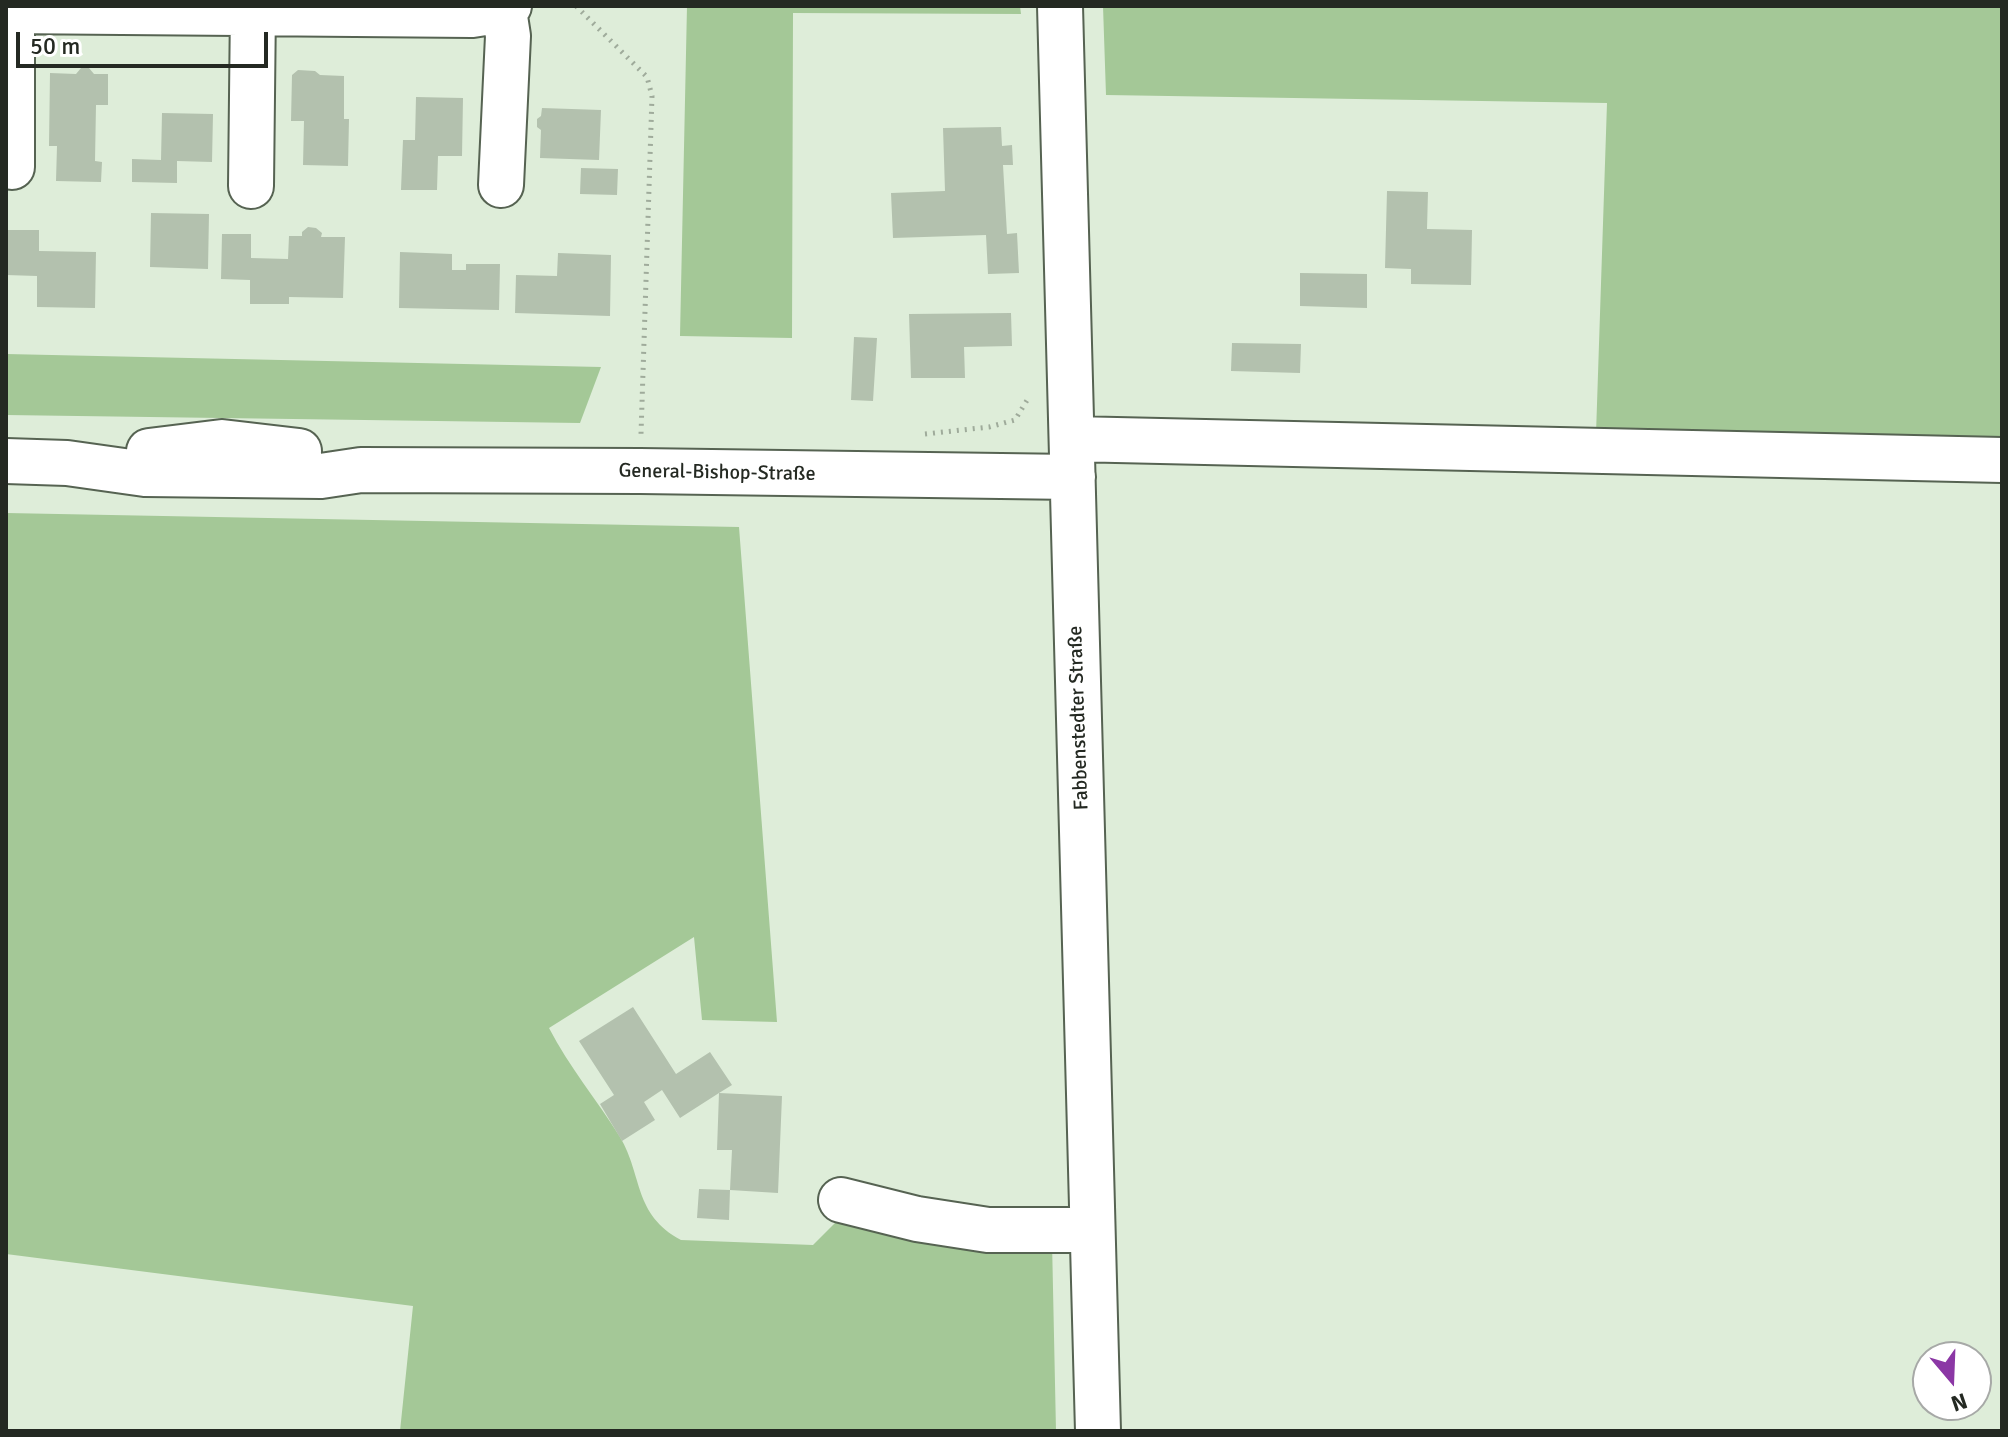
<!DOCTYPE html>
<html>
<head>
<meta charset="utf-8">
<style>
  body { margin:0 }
  #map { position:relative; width:2008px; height:1437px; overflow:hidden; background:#deedd9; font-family:Signika,sans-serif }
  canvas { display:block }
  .frame { position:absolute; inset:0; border:8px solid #242922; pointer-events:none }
  .north { position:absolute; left:1912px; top:1341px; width:80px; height:80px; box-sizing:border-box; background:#fff; border:2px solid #a7a9a7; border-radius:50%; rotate:161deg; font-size:22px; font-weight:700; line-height:32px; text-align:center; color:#242922 }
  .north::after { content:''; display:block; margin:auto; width:28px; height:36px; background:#8b37a5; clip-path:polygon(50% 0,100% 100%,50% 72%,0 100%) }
  .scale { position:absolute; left:16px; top:32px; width:252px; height:36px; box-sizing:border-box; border:4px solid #242922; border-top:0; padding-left:10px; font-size:24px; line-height:28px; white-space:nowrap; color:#242922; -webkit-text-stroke:6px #fff; paint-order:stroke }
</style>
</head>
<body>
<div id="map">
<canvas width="2008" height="1437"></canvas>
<div class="frame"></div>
<div class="north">N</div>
<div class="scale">50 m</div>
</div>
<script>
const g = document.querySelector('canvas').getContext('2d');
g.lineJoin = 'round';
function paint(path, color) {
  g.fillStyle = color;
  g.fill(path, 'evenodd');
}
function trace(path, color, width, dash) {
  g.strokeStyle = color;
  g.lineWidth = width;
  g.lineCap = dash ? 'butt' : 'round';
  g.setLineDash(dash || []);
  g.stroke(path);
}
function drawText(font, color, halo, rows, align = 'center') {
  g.font = font + ' Signika,sans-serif';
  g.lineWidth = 6;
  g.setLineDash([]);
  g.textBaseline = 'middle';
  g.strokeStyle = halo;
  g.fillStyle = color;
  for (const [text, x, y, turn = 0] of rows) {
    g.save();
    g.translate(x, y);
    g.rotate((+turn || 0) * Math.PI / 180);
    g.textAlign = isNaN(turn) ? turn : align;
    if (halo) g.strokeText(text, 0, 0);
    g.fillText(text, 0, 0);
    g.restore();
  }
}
paint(new Path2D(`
  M687 6H1020L1021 14 793 13 792 338 680 336Z
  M1103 6H2002V441L1596 434 1607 103 1106 95Z
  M6 354 601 367 580 423 6 415Z
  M6 513 739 527 777 1022 702 1020 694 937 549 1028C569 1067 597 1100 620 1137 643 1176 633 1214 681 1240L813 1245 842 1216 1052 1241 1056 1431H400L413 1306 6 1254Z`), '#a4c897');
paint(new Path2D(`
  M81 68H89L94 74H108V105H96L95 161 102 162 101 182 56 181 57 146H49L50 73 76 74Z
  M298 70 315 71 320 75 344 76V119H349L348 166 303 165 304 121H291L292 75Z
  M416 97 463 98 462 156H438L437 190H401L403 140H415Z
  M542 108 601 110 599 160 540 158 541 130 537 127V119L541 116Z
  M162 113 213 114 212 162 177 161V183L132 182V159L161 160Z
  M1001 127 1002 146 1012 145 1013 165H1003L1007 234 1017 233 1019 273 988 274 986 235 893 238 891 193 945 191 943 128Z
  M581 168 618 169 617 195 580 194Z
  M1387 191 1428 192 1427 229 1472 230 1471 285 1411 284V269L1385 268Z
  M151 213 209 214 208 269 150 267Z
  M308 227 316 228 322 233 321 237H345L343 298 289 297V304H250V280L221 279 222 234H251V258L288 259 289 236H302V232Z
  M8 230H39V251L96 252 95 308 37 307V276L6 275Z
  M400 252 452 254V270H466V264H500L499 310 399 308Z
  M558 253 611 255 610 316 515 313 516 275 557 276Z
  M1300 273 1367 274V308L1300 306Z
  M1011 313 1012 346 964 347 965 378H911L909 314Z
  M854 337 877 338 873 401 851 400Z
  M1232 343 1301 344 1300 373 1231 371Z
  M633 1007 676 1074 710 1052 732 1085 719 1093 782 1096 778 1193 730 1190 729 1220 697 1218 699 1189 730 1190 732 1150H717L719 1093 680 1118 662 1090 644 1102 655 1120 622 1141 600 1104 614 1095 579 1041Z`), '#b3c1ae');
const minor = new Path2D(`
  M1060 6 1098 1431
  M6 11 472 15 504 10 509 6
  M12 11V167
  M501 185 508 36 504 10
  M251 186 253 6
  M1072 439 2002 460
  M149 451 222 442 299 451
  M6 461 67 463 145 474 321 476 361 470 640 471 1073 477
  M841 1200 917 1219 988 1230H1092`);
trace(minor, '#566352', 48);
trace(new Path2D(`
  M576 6 647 77 652 96 641 434
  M925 434 989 427 1015 420 1029 397`), '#9fab9b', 5, [2, 6]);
trace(minor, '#fff', 44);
drawText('20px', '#242922', '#fff', [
  ["General-Bishop-Straße",717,473,1],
  ["Fabbenstedter Straße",1079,718,-92]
]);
</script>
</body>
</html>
